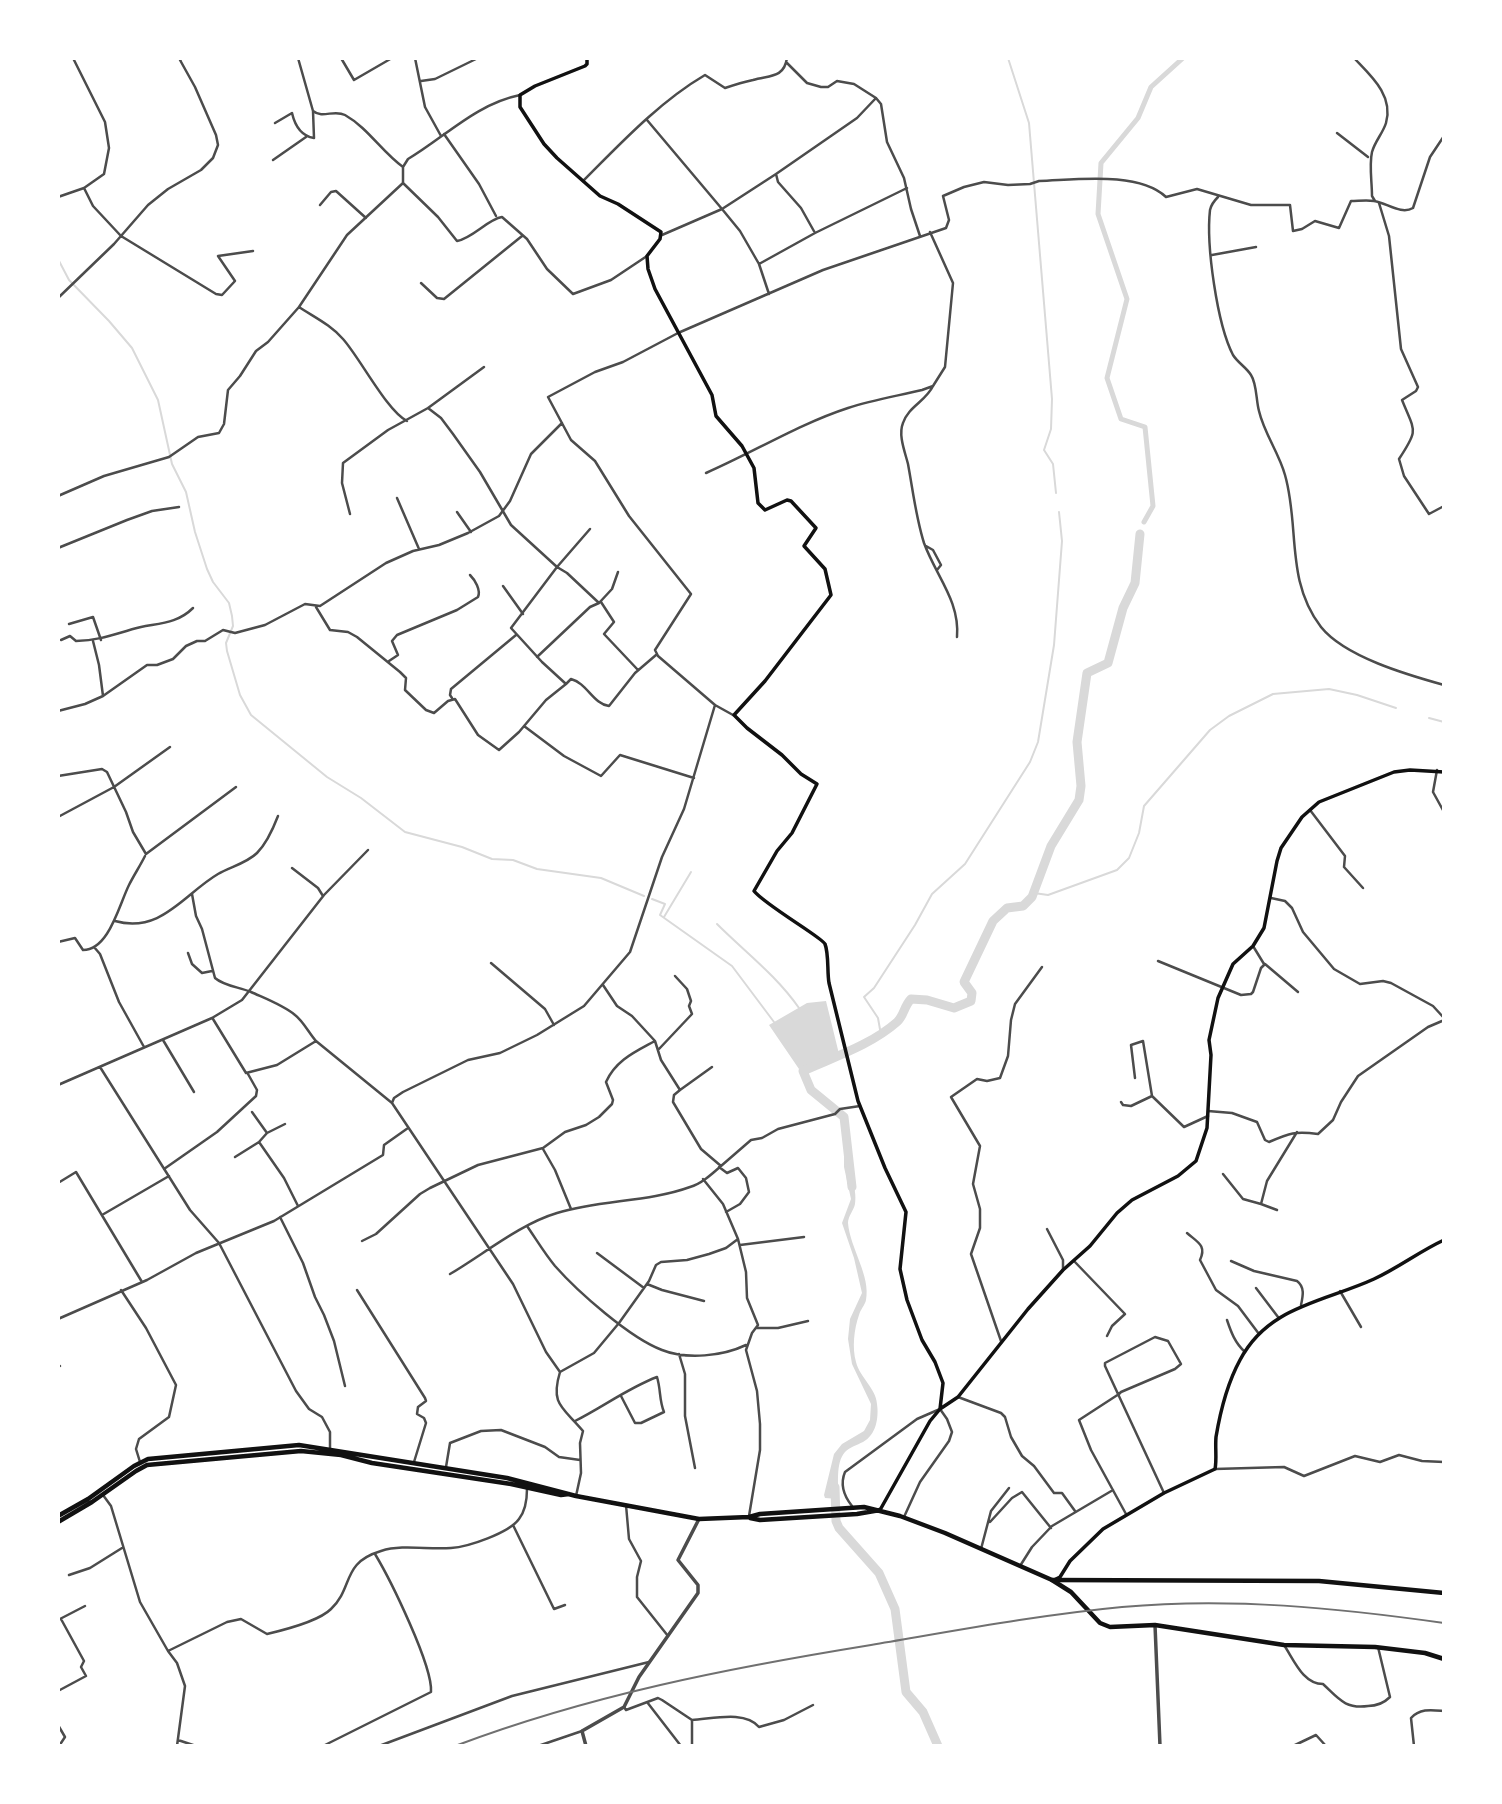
<!DOCTYPE html>
<html>
<head>
<meta charset="utf-8">
<style>
  body { margin:0 }
  #map { position:relative; width:1502px; height:1804px; overflow:hidden; background:#fff; font-family:"Alegreya Sans",sans-serif }
  canvas { display:block }
  .frame { position:absolute; inset:0; border:60px solid #fff; pointer-events:none }
</style>
</head>
<body>
<div id="map">
<canvas width="1502" height="1804"></canvas>
<div class="frame"></div>
</div>
<script>
const g = document.querySelector('canvas').getContext('2d');
g.lineJoin = 'round';
function paint(path, color) {
  g.fillStyle = color;
  g.fill(path, 'evenodd');
}
function trace(path, color, width, dash) {
  g.strokeStyle = color;
  g.lineWidth = width;
  g.lineCap = dash ? 'butt' : 'round';
  g.setLineDash(dash || []);
  g.stroke(path);
}
paint(new Path2D(`
  M826 1001 839 1054 799 1069 769 1025 807 1003Z
  M851 1151C847 1170 858 1188 855 1204 854 1210 848 1216 848 1223 850 1248 871 1276 866 1300 865 1305 860 1310 859 1315 854 1329 852 1348 856 1362 860 1378 876 1388 877 1404 879 1418 876 1435 863 1442 857 1445 850 1447 845 1452 835 1463 839 1486 838 1499L825 1498 824 1495 834 1454 842 1444 864 1431 870 1420 871 1404 852 1364 848 1339 850 1319 862 1293 854 1258 842 1223 851 1199 844 1167V1154Z`), '#d9d9d9');
trace(new Path2D(`
  M1008 58 1029 123 1052 399 1051 429 1044 450 1053 464 1056 493
  M58 259 69 280 109 321 132 348 158 400 172 464 186 492 195 532 207 569 213 582 229 603 232 616 233 626 226 643 227 651 240 695 251 715 327 777 361 798 405 832 462 847 492 859 513 860 537 869 601 878 644 896
  M1429 718 1444 722
  M1034 893 1048 895 1117 870 1129 858 1139 833 1144 806 1210 730 1229 716 1273 694 1329 689 1357 695 1396 708
  M652 899 665 904 660 915 732 966 774 1022
  M664 917 691 872
  M717 924C745 952 776 975 799 1008
  M881 1035 878 1018 864 997 874 988 915 925 932 894 965 864 1030 762 1038 742 1054 645 1062 541 1059 512`), '#d9d9d9', 2);
trace(new Path2D(`
  M1144 522 1153 506 1145 427 1121 419 1107 378 1127 299 1098 214 1101 163 1138 118 1151 87 1183 58`), '#d9d9d9', 5);
trace(new Path2D(`
  M852 1187 844 1117 811 1090 803 1071C834 1057 871 1045 897 1022 904 1016 904 1006 911 999L927 1000 954 1008 971 1001 972 993 964 982 993 921 1007 908 1023 906 1032 897 1051 846 1079 800 1081 786 1077 742 1087 673 1108 663 1123 608 1135 583 1140 534
  M835 1487 836 1521 839 1528 879 1573 895 1609 906 1692 923 1712 938 1746`), '#d9d9d9', 9);
trace(new Path2D(`
  M73 58 105 122 109 148 104 174 84 188
  M298 58 313 111C323 119 334 109 345 115 368 128 382 152 403 167
  M341 58 354 80 392 58
  M415 58 425 107 441 136
  M1354 58C1370 75 1394 95 1386 123 1383 133 1375 141 1372 152 1369 165 1372 182 1372 196L1375 201
  M787 63 807 83 821 87H828L837 81 854 84 876 98 881 104 887 142 904 178 911 209 920 236
  M421 81 435 79 478 58
  M647 120 722 209 776 174
  M275 123 292 113C295 126 301 136 314 138L313 111
  M1337 133 1368 157
  M444 134 479 184 496 216
  M273 160 306 137
  M583 181C620 144 659 102 705 75L725 88C734 85 744 82 753 80 768 75 784 79 787 58
  M403 183 438 217 457 241C473 238 488 219 502 217L527 239 547 269 573 294 611 280 647 256
  M58 197 84 188 93 206 121 236 216 294 222 295 235 281 218 256 253 251
  M1218 197C1214 201 1211 205 1210 210 1206 245 1217 324 1233 355 1238 363 1246 367 1251 375 1257 384 1256 401 1259 411 1264 433 1279 453 1285 475 1300 527 1285 580 1321 627 1345 657 1408 675 1444 685
  M1379 203 1389 236 1401 349 1418 387 1416 391 1402 400C1415 432 1419 429 1399 459L1404 476 1429 514 1444 506
  M320 205 331 192 336 191 366 218
  M815 233 801 208 778 182 776 174 857 118 876 98
  M662 235 722 209 740 231 759 264 815 233 907 188
  M1212 255 1256 247
  M759 264 769 294
  M421 283 437 298 444 299 522 236
  M58 298 114 244 148 205 168 189 201 170 213 158 218 145 216 135 195 87 180 60 183 58
  M933 386C926 401 908 407 903 423 898 435 905 452 908 464 913 491 916 518 924 543 936 576 960 601 957 637
  M428 408 484 367
  M407 421C387 411 360 358 343 339 331 325 314 317 299 307L347 235 403 183V167L408 159C445 137 476 104 520 95
  M706 473C754 452 799 424 848 408 872 400 897 396 922 390L933 386 945 367 953 283 930 232
  M58 496 104 476 169 457 198 437 219 433 224 424 228 390 240 376 256 351 268 342 299 307
  M397 498 419 549
  M457 512 471 532
  M590 529 557 567 567 573 599 603 612 589 618 572
  M926 546 933 550 941 565 937 570
  M58 548 127 520 152 511 179 507
  M503 586 523 614
  M601 602 614 622 604 634 638 670
  M316 607 330 630 348 632 357 637 400 672 406 678 405 690 426 710 434 713 448 701 455 699 478 735 499 750 519 732 546 700 566 684 542 662 511 628 557 567 511 525 480 472 453 434 441 418 428 408 388 430 343 463 342 483 350 514
  M69 624 93 617 101 640
  M61 640 70 636 76 641C104 640 116 633 141 627 161 623 178 623 193 608
  M93 641 99 665 103 696
  M537 657 590 607 599 603
  M389 661 398 655 392 641 397 635 457 610 478 597C481 590 475 580 470 575
  M566 684 571 679C587 683 593 704 609 706L635 673 656 655
  M452 698 450 695 451 689 516 635
  M715 705 733 715
  M58 711 85 704 103 696 147 665H157L173 659 186 646 197 641H205L223 630 235 633 265 625 305 604 320 606 386 563 413 551 439 545 468 533 499 516 510 501 531 454 562 423
  M524 726 564 756 601 776 620 755 694 778
  M1437 770 1433 792 1444 812
  M58 776 102 769 107 772 126 812 133 832 146 854 236 787
  M1310 810 1345 856 1344 867 1363 888
  M58 817 114 787 170 747
  M292 868 318 888 323 896
  M192 894 196 916 202 929 215 978C224 986 239 987 251 992 264 998 283 1005 295 1015 303 1021 309 1033 316 1041
  M1271 898 1285 901 1292 908 1303 932 1334 969 1360 984 1383 981 1391 983 1433 1006 1444 1018
  M115 921C161 934 184 894 218 874 230 867 247 863 257 853 267 843 273 829 278 816
  M58 942 75 938 83 950C109 950 119 905 129 885 134 875 140 866 145 856
  M1253 946 1264 964
  M94 947 100 954 119 1002 144 1047
  M188 953 192 964 202 973 212 971
  M1158 961 1241 995 1251 994 1253 992 1261 968 1265 964 1298 992
  M491 963 545 1009 554 1025
  M213 1019 246 1073 277 1065 316 1041 392 1103
  M163 1040 194 1092
  M659 1049 692 1014 689 1006 691 1001 687 989 675 976
  M100 1067 190 1210 219 1243 296 1391 309 1409 322 1417 330 1432V1449
  M1135 1078 1131 1045 1143 1041 1152 1096 1184 1127 1208 1116
  M58 1085 212 1018 242 1000 324 895 368 850
  M680 1090 712 1067
  M1121 1102 1123 1105 1131 1106 1152 1096
  M1208 1111 1232 1113 1257 1122 1265 1140 1269 1142C1290 1133 1295 1131 1318 1134L1333 1120 1341 1102 1358 1076 1428 1027 1442 1021
  M252 1112 267 1133 259 1142 284 1178 298 1206
  M267 1133 285 1124
  M543 1149 555 1170 571 1209
  M235 1157 259 1142
  M721 1166 751 1140 762 1138 778 1129 835 1114 840 1109 860 1106
  M719 1167 727 1173 738 1168 746 1178 749 1192 740 1204 726 1212
  M164 1169 217 1132 256 1096 257 1090 248 1074
  M1223 1174 1243 1199 1261 1204 1267 1181 1297 1132
  M703 1179 723 1204 738 1239 746 1272 747 1298 758 1325 752 1333 746 1350 757 1391 760 1424V1450L749 1516
  M58 1183 76 1172 142 1282
  M1261 1204 1277 1210
  M102 1215 169 1176
  M280 1217 303 1263 315 1297 324 1315 334 1341 345 1386
  M527 1226C536 1239 545 1254 555 1266 578 1292 630 1338 662 1350 687 1360 723 1356 746 1345
  M1047 1229 1063 1260V1270
  M1187 1233C1197 1242 1207 1245 1200 1260L1216 1290 1238 1306 1259 1334
  M362 1241 376 1234 420 1194 430 1188 478 1165 543 1148 565 1132 586 1125 599 1117 612 1104 613 1100 606 1082C616 1060 635 1052 655 1041
  M740 1245 804 1237
  M597 1253 644 1288
  M1074 1261 1125 1314 1112 1326 1107 1336
  M1231 1261 1254 1271 1297 1281C1305 1287 1303 1296 1301 1305
  M450 1274C484 1254 520 1224 557 1213 599 1200 649 1202 690 1187 701 1184 712 1174 721 1166L701 1149 673 1102 674 1095 680 1090 661 1060 655 1041 632 1016 617 1006 603 985
  M647 1284 662 1290 704 1301
  M1256 1288 1278 1317
  M121 1290 146 1328 176 1385 169 1417 139 1439 136 1449 140 1462
  M357 1290 425 1398 426 1401 418 1407 417 1414 424 1418 426 1423 414 1462
  M1340 1291 1361 1327
  M58 1319 147 1280 196 1253 274 1221 383 1155 384 1145 408 1128
  M1227 1320C1231 1332 1235 1343 1245 1352
  M757 1328H778L808 1321
  M1001 1341 971 1254 980 1228V1209L973 1184 980 1146 951 1097 977 1079 987 1081 1000 1078 1008 1056 1011 1020 1015 1004 1042 967
  M679 1354 685 1374V1416L695 1468
  M58 1367 60 1366
  M560 1372 594 1353 619 1323 649 1281 656 1265 661 1262 687 1260 709 1254 726 1248 738 1239
  M958 1397 1001 1413 1005 1417 1011 1437 1022 1456 1034 1466 1054 1493H1062L1075 1511
  M575 1421C603 1407 628 1388 657 1377 661 1390 659 1400 664 1412L641 1423H635L621 1396
  M446 1467 450 1443 481 1431 501 1430 545 1447 559 1457 580 1460
  M1215 1469 1284 1467 1304 1476 1355 1456 1380 1462 1399 1455 1422 1461 1444 1462
  M103 1495 111 1506 140 1602 168 1651 227 1622 241 1619 267 1634C284 1630 319 1621 331 1609 354 1587 341 1563 381 1551 403 1544 428 1550 451 1548 468 1547 509 1533 519 1519 526 1510 527 1500 527 1489
  M576 1496 581 1473 580 1443 583 1431C563 1407 550 1405 560 1372L546 1352 513 1284 392 1103 394 1098 403 1092 468 1060 500 1053 537 1035 584 1006 630 952 662 857 684 809 715 705 658 656 655 650 691 594 629 516 595 461 571 440 548 397 595 372 623 362 678 333 823 270 946 228 949 220 943 196 964 187 984 182 1008 185 1030 184 1039 181C1075 180 1138 171 1166 197L1197 189 1251 205H1290L1293 231 1302 229 1315 221 1339 228 1351 201C1358 201 1367 200 1374 201 1387 203 1401 215 1413 208L1430 157 1444 136
  M626 1505 629 1539 641 1561 637 1577V1597L668 1636
  M852 1506C844 1496 840 1484 845 1472L917 1419 940 1409 947 1419 952 1432 949 1441 920 1482 904 1517
  M1126 1514 1091 1450 1079 1420 1119 1394 1121 1392 1175 1369 1181 1364 1168 1341 1155 1337 1105 1363V1366L1164 1493
  M990 1522 1012 1498 1022 1492 1051 1528
  M513 1525 554 1609 565 1605
  M981 1549 991 1511 1009 1488
  M1020 1566 1032 1547 1052 1526 1113 1490
  M69 1575 90 1568 122 1548
  M58 1620 85 1606
  M1284 1645C1294 1660 1303 1684 1323 1684 1339 1699 1345 1709 1368 1706 1377 1706 1384 1703 1390 1697L1378 1647
  M168 1651 177 1663 185 1686 177 1746
  M58 1691 86 1676 81 1667 84 1661 61 1619
  M647 1702 681 1746
  M624 1707 626 1710 658 1698 662 1700 692 1720V1746
  M692 1720C712 1719 745 1710 759 1727L784 1720 813 1705
  M58 1725 65 1737 59 1746
  M178 1740 196 1746
  M323 1746 431 1692C433 1666 390 1579 375 1554
  M379 1746 512 1696 649 1662
  M538 1746 582 1731
  M1293 1746 1316 1735 1326 1746
  M1414 1746 1411 1718C1420 1708 1432 1710 1444 1711`), '#4c4c4c', 2.5);
trace(new Path2D(`
  M1155 1625 1160 1746
  M586 1746 582 1731 624 1707 639 1677 698 1593V1585L678 1560 699 1519`), '#4c4c4c', 3.5);
trace(new Path2D(`
  M587 58V64L585 66 535 86 520 95V107L544 144 557 158 600 196 618 204 661 232 660 239 647 256 648 269 655 289 712 395 716 416 742 446 754 468 758 503 765 510 787 500 791 501 816 528 804 546 825 569 831 595 765 681 734 715 747 728 782 755 801 774 817 784 792 833 777 851 754 891C765 905 823 938 825 944 829 954 827 972 829 983L858 1101 885 1168 906 1212 900 1269 907 1300 922 1340 935 1362 943 1383 940 1409
  M880 1510 930 1421 940 1409 958 1397 1028 1309 1063 1270 1090 1246 1117 1213 1132 1200 1178 1176 1196 1161 1207 1128 1211 1055 1209 1040 1218 998 1233 964 1253 946 1264 928 1277 861 1281 848 1302 817 1319 802 1394 772 1410 770 1444 772
  M1054 1580 1060 1577 1070 1561 1103 1529 1164 1493 1215 1469C1217 1460 1215 1448 1216 1437 1220 1413 1228 1382 1240 1360 1268 1306 1324 1302 1374 1279 1398 1268 1420 1251 1444 1240`), '#111', 3.5);
trace(new Path2D(`
  M1052 1580 1319 1581 1444 1593`), '#111', 4.5);
trace(new Path2D(`
  M58 1516 88 1499 134 1466 148 1459 299 1445 507 1478 576 1496 699 1519 749 1517 760 1514 864 1507 900 1516 945 1533 1052 1580 1071 1592 1100 1623 1110 1627 1155 1625 1284 1645 1375 1647 1425 1653 1444 1659
  M750 1518 760 1520 857 1514 880 1510
  M58 1522 92 1502 136 1471 147 1465 301 1451 341 1455 372 1463 511 1484 561 1495 569 1494`), '#111', 4.5);
trace(new Path2D(`
  M455 1746C590 1695 729 1668 871 1645 954 1631 1038 1615 1122 1607 1230 1597 1338 1608 1444 1623`), '#707070', 2);
</script>
</body>
</html>
